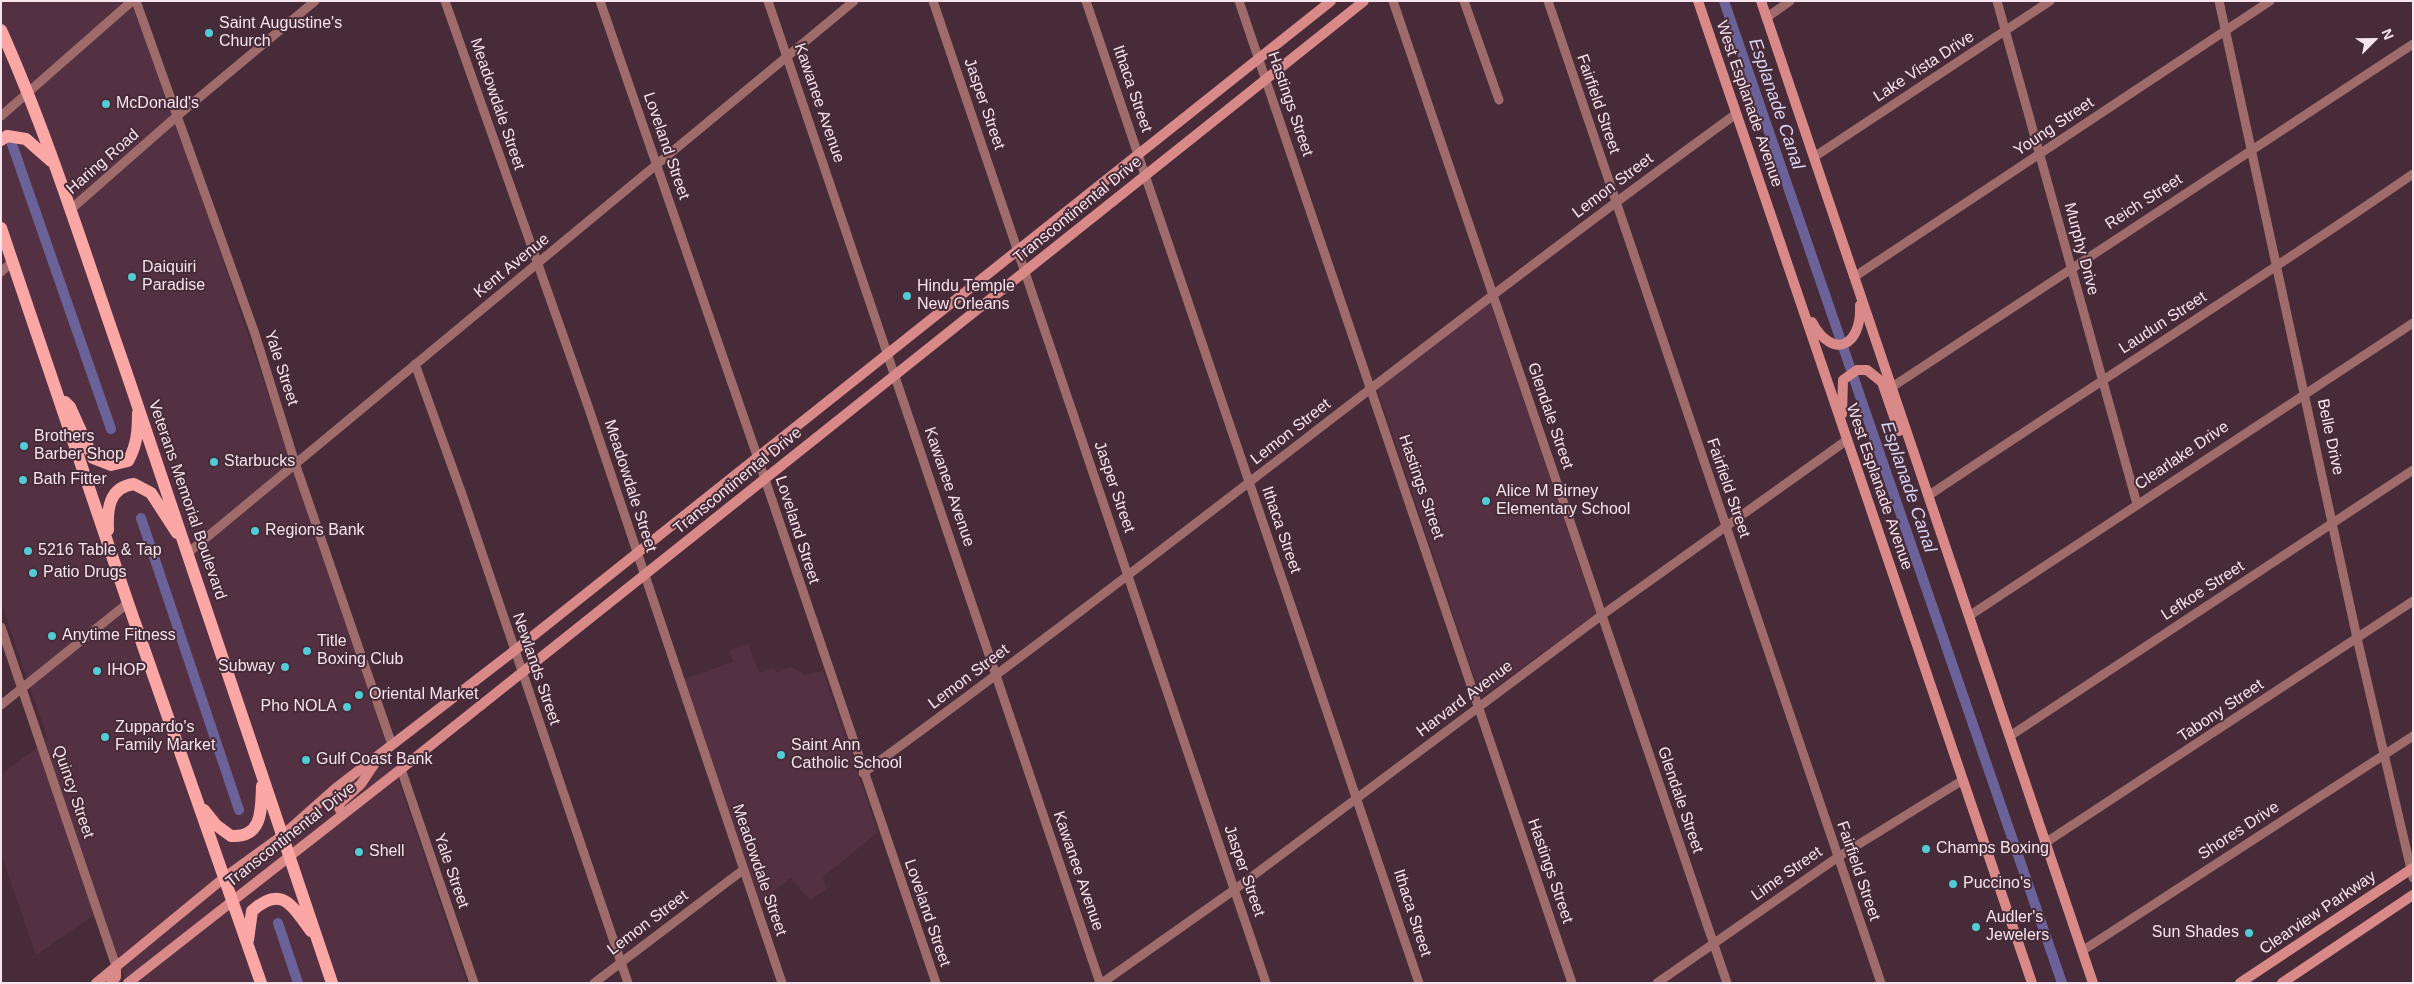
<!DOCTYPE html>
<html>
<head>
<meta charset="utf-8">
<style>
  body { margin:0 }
  #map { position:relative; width:2414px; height:984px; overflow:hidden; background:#472b38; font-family:Arial,sans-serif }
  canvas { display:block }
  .frame { position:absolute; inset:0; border:2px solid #f7e4ec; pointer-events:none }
  .north { position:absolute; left:2349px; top:15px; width:50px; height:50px; -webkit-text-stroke:4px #472b38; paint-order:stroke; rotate:67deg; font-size:14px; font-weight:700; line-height:20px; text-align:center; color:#f7e4ec }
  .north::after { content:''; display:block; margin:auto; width:18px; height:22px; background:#f7e4ec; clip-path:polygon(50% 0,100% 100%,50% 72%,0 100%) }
</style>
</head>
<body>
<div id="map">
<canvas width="2414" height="984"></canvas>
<div class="frame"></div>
<div class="north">N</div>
</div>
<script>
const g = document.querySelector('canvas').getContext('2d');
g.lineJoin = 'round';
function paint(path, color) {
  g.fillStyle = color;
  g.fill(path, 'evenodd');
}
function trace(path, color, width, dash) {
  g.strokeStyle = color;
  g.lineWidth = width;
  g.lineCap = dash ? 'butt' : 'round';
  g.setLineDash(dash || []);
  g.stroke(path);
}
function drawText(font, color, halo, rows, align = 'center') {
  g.font = font + ' Arial,sans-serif';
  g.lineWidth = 4;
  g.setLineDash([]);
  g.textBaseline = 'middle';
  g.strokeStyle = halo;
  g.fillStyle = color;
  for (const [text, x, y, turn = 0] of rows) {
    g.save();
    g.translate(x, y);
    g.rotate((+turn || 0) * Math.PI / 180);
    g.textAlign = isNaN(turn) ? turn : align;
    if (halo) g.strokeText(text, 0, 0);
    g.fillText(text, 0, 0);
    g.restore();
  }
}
paint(new Path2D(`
  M1 1H135L467 983H126L101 910 36 955 1 854V774L48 740 1 602Z
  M1490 301 1596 614 1481 697 1377 388Z
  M748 644 759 673 774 668 776 672 792 667 804 675 823 671 878 832 823 877 826 889 810 900 791 878 760 902 684 679 733 662 729 650Z`), '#543142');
trace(new Path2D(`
  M1724 1 2062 983
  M12 144 111 429
  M141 518 239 810
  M278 923 298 983`), '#6b6299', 10);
trace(new Path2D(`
  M136 1 255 334 295 463 392 745
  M445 1 588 406 782 983
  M600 1 754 447 936 983
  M768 1 1100 983
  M933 1 1266 983
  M1086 1 1419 983
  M1239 1 1572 983
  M1393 1 1727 983
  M1464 1 1499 100
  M1548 1 1881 983
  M1997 1 2137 504
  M2219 1 2357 638 2413 878
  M1766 18 1790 1
  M1 116 132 1
  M1814 157 2050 1
  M70 210 177 116 315 1
  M1 272 12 262
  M1854 277 2270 1
  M415 364 463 497 628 983
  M1892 387 2413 44
  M1928 496C2089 388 2253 284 2413 174
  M189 552 854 1
  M1969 616 2413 323
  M1 627 116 966
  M1 705 128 603
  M2010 736 2413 470
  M401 769 474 983
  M863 773C1158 559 1441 328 1736 114
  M2045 843 2413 601
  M2082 951 2413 736
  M594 983 743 870
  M1102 983 1234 890 1602 615 1847 440
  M1657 983 1838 857 1963 780`), '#9f6c6b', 9);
trace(new Path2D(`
  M1698 1 2032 983
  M1761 1 2093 983
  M1812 322C1833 361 1862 346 1860 305
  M1842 414 1843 380 1857 370H1867L1882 382 1899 431
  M343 814 339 808 340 803 361 784 375 763
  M96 983 225 877 283 835 336 788 514 651 1331 1
  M111 983 116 977V966
  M128 983 401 769 1364 1
  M2240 983 2413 868
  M2282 983 2413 895`), '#da8989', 10);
trace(new Path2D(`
  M1 30C48 135 82 245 120 354 192 563 261 773 332 983
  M1 140 7 136 26 139 51 161
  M1 228 128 603 261 983
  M65 402 70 407 93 458 111 465 128 461C137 445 138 431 138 413
  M108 530C107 509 109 487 134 484L151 493 177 533
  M204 810 216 825 231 836C263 838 261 810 262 786
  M248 940 252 911C282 884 292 906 311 931`), '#fba7a6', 12);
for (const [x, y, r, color] of [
  [209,33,5,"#51ccd5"],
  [106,104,5,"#51ccd5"],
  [132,277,5,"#51ccd5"],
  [907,296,5,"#51ccd5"],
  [24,446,5,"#51ccd5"],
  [214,462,5,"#51ccd5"],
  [23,480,5,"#51ccd5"],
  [1486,501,5,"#51ccd5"],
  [255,531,5,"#51ccd5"],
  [28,551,5,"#51ccd5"],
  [33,573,5,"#51ccd5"],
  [52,636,5,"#51ccd5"],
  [307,651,5,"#51ccd5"],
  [285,667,5,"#51ccd5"],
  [97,671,5,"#51ccd5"],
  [359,695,5,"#51ccd5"],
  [347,707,5,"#51ccd5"],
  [105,737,5,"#51ccd5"],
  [781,755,5,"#51ccd5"],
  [306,760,5,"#51ccd5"],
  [1926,849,5,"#51ccd5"],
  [359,852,5,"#51ccd5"],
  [1953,884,5,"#51ccd5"],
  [1976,927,5,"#51ccd5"],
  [2249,933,5,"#51ccd5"]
]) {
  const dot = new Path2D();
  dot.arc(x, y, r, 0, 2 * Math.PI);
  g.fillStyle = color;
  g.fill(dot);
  trace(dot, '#472b38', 2);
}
drawText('16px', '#f7e4ec', '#472b38', [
  ["Saint Augustine's",219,24],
  ["Church",219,42],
  ["McDonald's",116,104],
  ["Daiquiri",142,268],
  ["Paradise",142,286],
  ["Hindu Temple",917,287],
  ["New Orleans",917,305],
  ["Brothers",34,437],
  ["Barber Shop",34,455],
  ["Starbucks",224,462],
  ["Bath Fitter",33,480],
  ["Alice M Birney",1496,492],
  ["Elementary School",1496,510],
  ["Regions Bank",265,531],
  ["5216 Table & Tap",38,551],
  ["Patio Drugs",43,573],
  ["Anytime Fitness",62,636],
  ["Title",317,642],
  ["Boxing Club",317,660],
  ["Subway",275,667,"right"],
  ["IHOP",107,671],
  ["Oriental Market",369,695],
  ["Pho NOLA",337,707,"right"],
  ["Zuppardo's",115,728],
  ["Family Market",115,746],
  ["Saint Ann",791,746],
  ["Catholic School",791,764],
  ["Gulf Coast Bank",316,760],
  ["Champs Boxing",1936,849],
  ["Shell",369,852],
  ["Puccino's",1963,884],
  ["Audler's",1986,918],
  ["Jewelers",1986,936],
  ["Sun Shades",2239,933,"right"]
], 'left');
drawText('16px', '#f7e4ec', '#472b38', [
  ["Lake Vista Drive",1924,67,-33],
  ["Ithaca Street",1132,89,71],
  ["Kawanee Avenue",819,103,71],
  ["Meadowdale Street",497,104,71],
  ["Jasper Street",984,104,71],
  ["Hastings Street",1290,104,71],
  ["Fairfield Street",1598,104,71],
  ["West Esplanade Avenue",1749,104,71],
  ["Young Street",2054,127,-34],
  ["Loveland Street",666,146,71],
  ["Haring Road",103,162,-41],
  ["Lemon Street",1613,186,-37],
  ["Reich Street",2144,202,-33],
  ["Transcontinental Drive",1078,210,-39],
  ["Murphy Drive",2081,249,75],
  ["Kent Avenue",512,266,-39],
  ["Laudun Street",2163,323,-33],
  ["Yale Street",281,368,72],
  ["Glendale Street",1550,416,71],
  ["Lemon Street",1291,432,-38],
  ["Belle Drive",2330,437,78],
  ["Clearlake Drive",2182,456,-34],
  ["Transcontinental Drive",738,481,-39],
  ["Meadowdale Street",630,486,72],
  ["Kawanee Avenue",949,487,71],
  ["Jasper Street",1114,487,71],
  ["Hastings Street",1421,487,71],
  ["West Esplanade Avenue",1879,487,71],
  ["Fairfield Street",1728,488,71],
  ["Veterans Memorial Boulevard",187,500,71],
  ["Loveland Street",797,530,72],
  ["Ithaca Street",1281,530,71],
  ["Lefkoe Street",2203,591,-33],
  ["Newlands Street",536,669,71],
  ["Lemon Street",969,677,-37],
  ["Harvard Avenue",1465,699,-37],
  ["Tabony Street",2221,711,-34],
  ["Quincy Street",73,792,71],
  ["Glendale Street",1680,800,71],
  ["Shores Drive",2239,831,-33],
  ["Transcontinental Drive",291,835,-38],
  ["Meadowdale Street",759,870,71],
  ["Yale Street",451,871,71],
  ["Kawanee Avenue",1078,871,71],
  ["Jasper Street",1244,871,71],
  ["Hastings Street",1550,871,71],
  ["Fairfield Street",1858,871,71],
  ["Lime Street",1787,874,-35],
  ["Loveland Street",927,913,71],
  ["Ithaca Street",1412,913,72],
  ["Clearview Parkway",2318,913,-34],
  ["Lemon Street",648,923,-37]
]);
drawText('italic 18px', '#d8d4f6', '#472b38', [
  ["Esplanade Canal",1776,104,71],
  ["Esplanade Canal",1908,487,71]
]);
</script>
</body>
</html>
